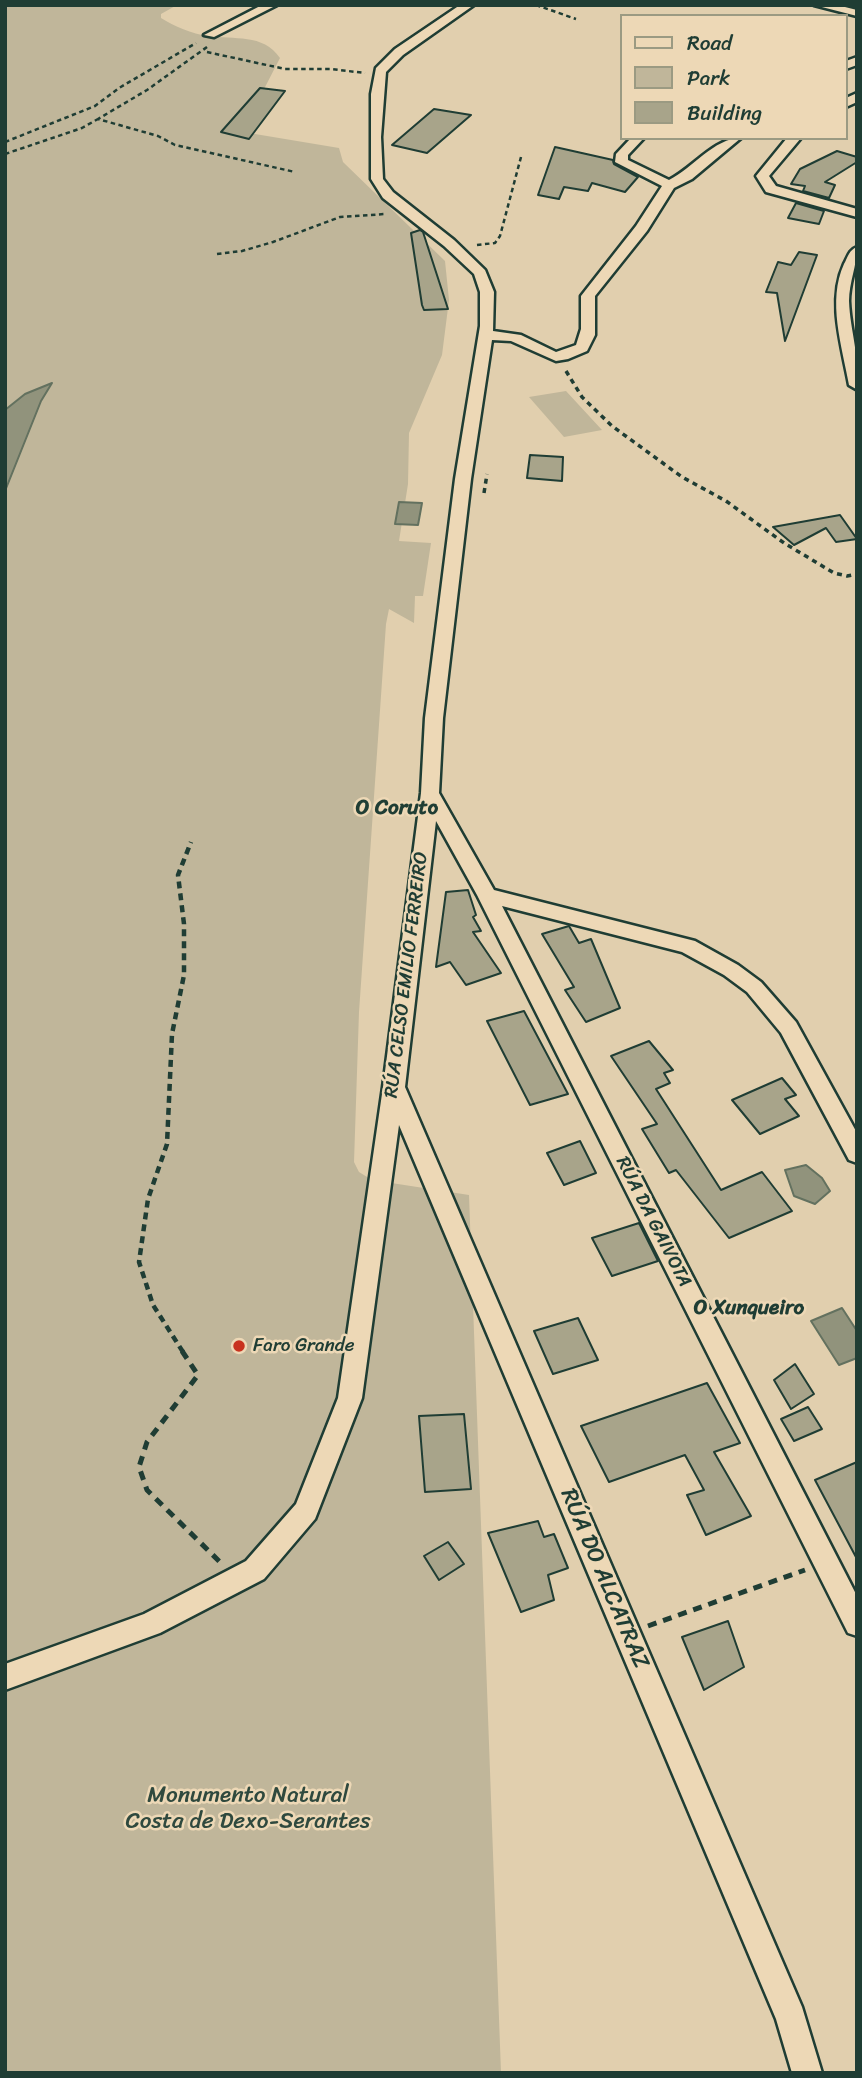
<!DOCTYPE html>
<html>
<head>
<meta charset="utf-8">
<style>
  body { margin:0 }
  #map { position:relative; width:862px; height:2078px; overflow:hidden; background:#e1cfae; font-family:Sriracha,sans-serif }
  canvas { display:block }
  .frame { position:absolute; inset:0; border:7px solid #1f3d34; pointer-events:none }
  .legend { position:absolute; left:620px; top:14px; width:228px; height:126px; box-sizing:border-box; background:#edd8b6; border:2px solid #9b9a82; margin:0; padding:9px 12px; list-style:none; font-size:21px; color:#1f3d34 }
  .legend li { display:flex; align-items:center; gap:14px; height:35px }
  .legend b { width:35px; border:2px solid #9b9a82 }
</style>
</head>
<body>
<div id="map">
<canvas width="862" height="2078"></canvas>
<div class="frame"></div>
<ul class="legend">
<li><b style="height:9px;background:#edd8b6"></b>Road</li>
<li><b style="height:19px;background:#c0b69a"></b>Park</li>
<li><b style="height:19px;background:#a8a48a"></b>Building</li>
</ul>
</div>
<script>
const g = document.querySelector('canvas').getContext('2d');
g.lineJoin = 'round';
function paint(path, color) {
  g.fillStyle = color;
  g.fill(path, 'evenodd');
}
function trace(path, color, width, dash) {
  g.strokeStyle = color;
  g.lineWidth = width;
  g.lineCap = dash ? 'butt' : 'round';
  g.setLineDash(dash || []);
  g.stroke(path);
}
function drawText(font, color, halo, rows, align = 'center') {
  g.font = font + ' Sriracha,sans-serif';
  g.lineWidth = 5;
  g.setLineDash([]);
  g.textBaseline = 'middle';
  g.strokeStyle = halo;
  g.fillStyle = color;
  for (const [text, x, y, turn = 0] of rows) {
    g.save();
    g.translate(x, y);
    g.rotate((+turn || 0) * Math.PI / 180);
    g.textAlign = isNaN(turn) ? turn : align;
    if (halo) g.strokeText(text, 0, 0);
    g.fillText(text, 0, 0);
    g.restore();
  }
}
paint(new Path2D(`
  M5 5H177L161 14V18C174 26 192 34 208 36 234 40 263 33 280 58L245 126 249 133 339 148 343 162 445 261 449 300 442 355 409 433 408 484 399 541 431 543 423 596H415L414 623 389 609 386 624 359 1012 354 1162 359 1172 372 1180 469 1195 501 2073H5Z
  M566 391 602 430 564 437 529 397Z`), '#c0b69a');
const water = new Path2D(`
  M52 383 41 401 5 491V410L25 394Z
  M399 502 422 503 418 525 395 524Z
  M806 1165 822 1178 830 1191 815 1204 794 1196 785 1170Z
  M842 1308 857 1331V1358L839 1365 811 1321Z`);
paint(water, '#91937c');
trace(water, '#63715f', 2);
const building = new Path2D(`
  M260 88 285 91 249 139 221 132Z
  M434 109 471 115 427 153 392 145Z
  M555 147 613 160 614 164 638 177 625 192 592 183 588 191 564 187 559 199 538 195Z
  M837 151 857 157V162L825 182 835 185 829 198 803 191 805 186 791 184 800 169Z
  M796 203 824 211 819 224 788 218Z
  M420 230 423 232 448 309 424 310 422 305 411 233Z
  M799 252 817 255 785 341 777 293 766 292 778 262 791 265Z
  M530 455 563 457 562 481 527 478Z
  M840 515 857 539 836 542 826 528 794 545 773 527Z
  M468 890 476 915 473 917 481 931 473 932 501 973 466 985 450 962 436 967 446 892Z
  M569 926 579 943 591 939 620 1008 586 1022 565 990 574 987 542 934Z
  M524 1011 568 1094 530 1105 487 1021Z
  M649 1041 673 1070 664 1073 670 1083 656 1089 721 1190 762 1172 792 1211 729 1238 676 1170 669 1173 642 1129 657 1124 611 1056Z
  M782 1078 796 1095 785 1099 799 1116 760 1134 732 1100Z
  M580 1141 596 1173 564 1185 547 1153Z
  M639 1223 658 1261 612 1276 592 1238Z
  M578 1318 598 1360 553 1374 534 1331Z
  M795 1364 814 1394 791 1409 774 1380Z
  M707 1383 740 1443 714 1452 751 1516 706 1535 687 1495 704 1490 685 1455 609 1482 581 1426Z
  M808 1407 822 1429 794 1441 781 1419Z
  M464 1414 471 1489 425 1492 419 1416Z
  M857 1462V1559L815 1480Z
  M538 1521 544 1537 554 1534 568 1568 548 1575 554 1600 521 1612 488 1533Z
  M448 1542 464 1564 439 1580 424 1556Z
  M728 1621 744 1667 704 1690 682 1637Z`);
paint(building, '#a8a48a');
trace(building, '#1f3d34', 2);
const street = new Path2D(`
  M262 5H277L214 37 204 35Z
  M460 5H474L403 55 386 72 381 137 383 179 393 192 454 240 485 270 494 292 493 331 521 335 556 352 576 345 581 329V296L636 226 662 186 615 162 616 154 631 138H644L628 155V160L669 180C693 168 714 138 741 138L692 179 674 188 647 231 595 296V335L587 351 568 359 556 361 511 341 492 340 471 479 443 718 439 793 494 890 695 941 738 965 761 982 796 1022 857 1133V1163L849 1160 781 1033 747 992 724 975 682 952 502 906 857 1596V1636L848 1633 477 895 436 821 405 1087 802 2007 822 2073H792L776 2019 399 1125 362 1398 315 1519 264 1579 160 1633 5 1690V1664L144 1614 246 1561 296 1504 338 1398 383 1087 421 793 425 718 455 479 480 326V292L474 274 444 246 383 198 371 179V94L376 68 395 49Z
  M814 5H837L857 10V16Z
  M857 57V65L846 69V61Z
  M857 93V102L846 107V98Z
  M787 138H801L769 176 776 186 857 209V217L766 192 756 176Z
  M857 247C857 266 849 282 849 301 850 331 861 359 856 389L849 385C842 346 827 301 844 264 848 257 849 250 857 247Z`);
trace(street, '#1f3d34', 5);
trace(new Path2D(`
  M536 5 576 19
  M207 47 147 90 98 119 158 136 175 145 295 172
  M207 52 285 69H331L365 73
  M5 142 95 106 119 88 196 43
  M5 154 82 128 98 119
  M477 245 495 243 500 236 521 157
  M217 254 242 251 273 242 340 217 385 214`), '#1f3d34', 2.5, [4.5, 3.5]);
trace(new Path2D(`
  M566 371 582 397 612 426 682 477 726 501 784 543 834 573 847 576 857 574
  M484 493 487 474`), '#1f3d34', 3.5, [5, 4.5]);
trace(new Path2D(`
  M183 1352 153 1305 139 1262 148 1199 167 1144 172 1034 184 975V924L178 875 191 842`), '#1f3d34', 4.5, [7, 5]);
trace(new Path2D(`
  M182 1351 198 1375 147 1442 139 1467 147 1490 220 1562
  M648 1626 805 1570`), '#1f3d34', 5, [9, 7]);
paint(street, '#edd8b6');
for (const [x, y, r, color] of [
  [239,1346,7,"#c8321e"]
]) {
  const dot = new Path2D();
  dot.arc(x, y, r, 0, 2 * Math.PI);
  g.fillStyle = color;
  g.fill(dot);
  trace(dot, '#edd8b6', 2.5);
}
drawText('19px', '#1f3d34', '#edd8b6', [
  ["RÚA CELSO EMILIO FERREIRO",407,975,-83],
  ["RÚA DA GAIVOTA",653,1222,63]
]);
drawText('19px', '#1f3d34', '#edd8b6', [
  ["Faro Grande",253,1346]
], 'left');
drawText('bold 21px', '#1f3d34', '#edd8b6', [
  ["O Coruto",397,809],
  ["O Xunqueiro",749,1309]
]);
drawText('23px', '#1f3d34', '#edd8b6', [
  ["RÚA DO ALCATRAZ",604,1579,67]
]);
drawText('23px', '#2f493e', '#edd8b6', [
  ["Monumento Natural",248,1796],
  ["Costa de Dexo-Serantes",248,1822]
]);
</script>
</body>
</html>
